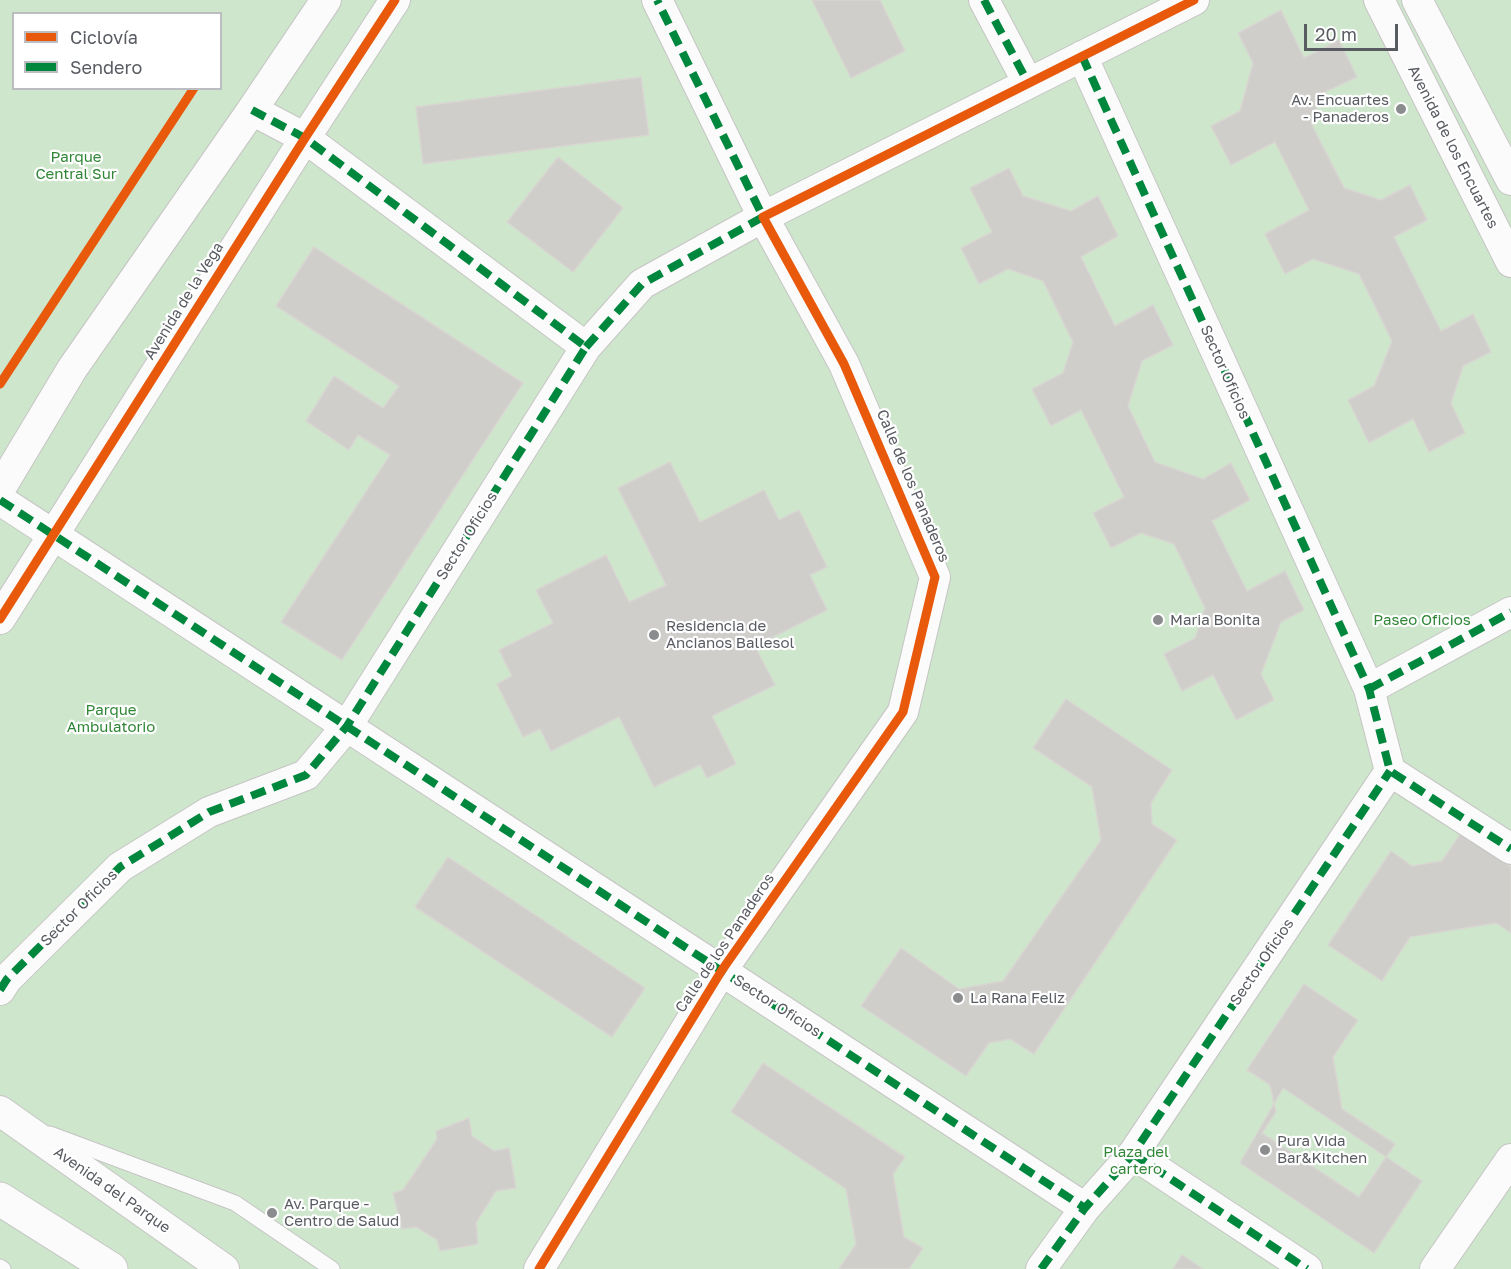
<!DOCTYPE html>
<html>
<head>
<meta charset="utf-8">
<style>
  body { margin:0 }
  #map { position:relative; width:1511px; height:1269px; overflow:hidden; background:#e8e7e2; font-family:"Golos Text",sans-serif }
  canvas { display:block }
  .legend { position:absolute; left:12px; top:12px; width:210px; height:78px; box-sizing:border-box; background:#fff; border:2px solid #bcbdc0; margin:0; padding:8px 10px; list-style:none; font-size:18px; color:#585b61 }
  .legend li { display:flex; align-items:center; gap:12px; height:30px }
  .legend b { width:30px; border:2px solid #bcbdc0 }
  .scale { position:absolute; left:1304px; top:24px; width:94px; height:27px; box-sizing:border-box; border:3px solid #585b61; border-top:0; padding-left:8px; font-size:18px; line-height:21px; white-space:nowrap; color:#585b61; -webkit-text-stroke:4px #fff; paint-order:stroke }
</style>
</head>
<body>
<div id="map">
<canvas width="1511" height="1269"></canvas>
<ul class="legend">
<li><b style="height:8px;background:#e8590c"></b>Ciclovía</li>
<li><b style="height:8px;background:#00873e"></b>Sendero</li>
</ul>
<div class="scale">20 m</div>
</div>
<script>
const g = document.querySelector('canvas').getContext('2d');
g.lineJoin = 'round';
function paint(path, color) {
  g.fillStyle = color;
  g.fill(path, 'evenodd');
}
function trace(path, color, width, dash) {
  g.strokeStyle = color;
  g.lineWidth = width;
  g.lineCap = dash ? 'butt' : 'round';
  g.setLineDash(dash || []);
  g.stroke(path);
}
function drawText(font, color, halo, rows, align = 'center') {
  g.font = font + ' "Golos Text",sans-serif';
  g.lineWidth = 4.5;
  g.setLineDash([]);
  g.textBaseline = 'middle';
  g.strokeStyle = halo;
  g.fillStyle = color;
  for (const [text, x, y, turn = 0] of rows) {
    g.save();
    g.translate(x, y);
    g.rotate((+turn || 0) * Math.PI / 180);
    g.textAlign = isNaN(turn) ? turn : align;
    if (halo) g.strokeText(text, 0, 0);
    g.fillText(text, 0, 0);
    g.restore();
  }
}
paint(new Path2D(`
  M0 0H1511V1269H0ZM14 14H220V88H14Z`), '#cee6cc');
const building = new Path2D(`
  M812 0H880L905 51 851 78Z
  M1281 10 1304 58 1339 40 1357 77 1323 93 1311 123 1344 188 1381 200 1410 185 1427 220 1394 237 1441 331 1473 314 1491 352 1463 366 1451 403 1465 433 1429 452 1413 419 1369 443 1348 400 1374 386 1392 341 1359 274 1313 259 1285 274 1265 234 1309 210 1275 142 1231 165 1211 126 1240 111 1253 63 1238 33Z
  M641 77 649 135 423 164 416 107Z
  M558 157 623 208 573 272 507 222Z
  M1009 168 1023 196 1071 211 1098 196 1118 236 1081 257 1115 326 1153 305 1173 345 1142 361 1128 406 1155 462 1203 479 1231 463 1250 500 1212 521 1247 591 1285 571 1304 610 1281 622 1261 674 1274 700 1236 720 1213 675 1182 691 1164 654 1195 638 1205 608 1174 544 1141 533 1111 548 1093 513 1124 497 1081 410 1051 426 1032 389 1063 373 1073 342 1043 281 1008 269 979 284 961 248 992 232 970 188Z
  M314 247 523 383 342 660 281 622 390 455 358 435 349 450 306 421 334 376 383 408 399 386 276 306Z
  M670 462 700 522 764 490 779 520 799 510 827 567 810 575 827 610 755 646 775 685 712 716 736 764 707 778 700 765 654 787 619 717 551 751 540 729 523 737 497 684 512 676 499 650 553 623 536 590 606 555 629 602 666 585 618 488Z
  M1066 699 1172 770 1151 803 1152 824 1177 840 1034 1054 1010 1039 989 1043 966 1076 861 1006 901 948 959 989 1003 981 1101 840 1092 787 1033 748Z
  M1461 833 1511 867V933L1496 923 1410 937 1382 981 1328 945 1391 851 1412 866 1442 861Z
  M448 857 645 988 612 1037 415 907Z
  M1304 984 1358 1020 1333 1057 1342 1109 1395 1144 1359 1197 1262 1133 1276 1112 1270 1085 1247 1070Z
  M763 1063 905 1157 893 1174 904 1237 923 1248 909 1269H839L856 1244 846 1189 731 1112Z
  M1283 1088 1422 1181 1374 1253 1240 1163Z
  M469 1118 472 1136 494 1151 509 1148 516 1188 496 1191 476 1223 478 1244 440 1251 437 1240 416 1227 402 1229 393 1193 403 1190 437 1139 436 1131Z
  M1182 1255 1203 1269H1173Z`);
paint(building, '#cfcecb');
trace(building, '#d8d6d1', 1.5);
const lane = new Path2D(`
  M50 1134 235 1203 332 1269
  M0 1267 3 1269`);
const street = new Path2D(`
  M984 0 1028 83
  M1379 0 1511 262
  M1417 0 1511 180
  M1082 56 1369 689 1390 771 1511 849
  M586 347 642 284 763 217 657 0
  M0 489 72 369 252 110 326 0
  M0 500 1085 1208
  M0 619 305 138 395 0
  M1369 689 1511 612
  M0 990 7 979 120 867 209 812 306 775 347 726 586 347 305 138 252 110
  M0 1111 224 1269
  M1133 1154 1307 1269
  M539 1269 722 970 903 712 935 577 844 364 763 217 1194 0
  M1041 1269 1085 1208 1133 1154 1390 771
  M1435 1269 1511 1159`);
const secondary = new Path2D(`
  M0 1199 111 1269`);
trace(lane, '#c5c5c4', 17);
trace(street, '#c5c5c4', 32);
trace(secondary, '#c5c6c5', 35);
trace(lane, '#fcfbfb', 15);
trace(street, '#fcfbfb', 30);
trace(secondary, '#fcfbfb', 33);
trace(new Path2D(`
  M984 0 1028 83
  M1082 56 1369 689 1390 771 1511 849
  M586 347 642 284 763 217 657 0
  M0 500 1085 1208
  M1369 689 1511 612
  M0 990 7 979 120 867 209 812 306 775 347 726 586 347 305 138 252 110
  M1133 1154 1307 1269
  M1041 1269 1085 1208 1133 1154 1390 771`), '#00873e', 8, [15, 8]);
trace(new Path2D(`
  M0 384 194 88
  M0 619 305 138 395 0
  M539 1269 722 970 903 712 935 577 844 364 763 217 1194 0`), '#e8590c', 9);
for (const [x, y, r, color] of [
  [1401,109,6,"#8a8c8e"],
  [1158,620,6,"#8a8c8e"],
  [654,635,6,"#8a8c8e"],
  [958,998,6,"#8a8c8e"],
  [1265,1150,6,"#8a8c8e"],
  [272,1213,6,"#8a8c8e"]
]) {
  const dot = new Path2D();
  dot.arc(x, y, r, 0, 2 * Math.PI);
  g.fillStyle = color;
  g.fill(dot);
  trace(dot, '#fff', 2);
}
drawText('15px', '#585b61', '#fff', [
  ["Av. Encuartes",1389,100,"right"],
  ["- Panaderos",1389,117,"right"],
  ["Maria Bonita",1170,620],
  ["Residencia de",666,626],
  ["Ancianos Ballesol",666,643],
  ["La Rana Feliz",970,998],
  ["Pura Vida",1277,1141],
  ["Bar&Kitchen",1277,1158],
  ["Av. Parque -",284,1204],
  ["Centro de Salud",284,1221]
], 'left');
drawText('15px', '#585b61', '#fff', [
  ["Avenida de los Encuartes",1453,147,63],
  ["Avenida de la Vega",184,301,-58],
  ["Sector Oficios",1225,372,66],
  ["Calle de los Panaderos",913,486,67],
  ["Sector Oficios",467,536,-58],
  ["Sector Oficios",79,908,-45],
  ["Calle de los Panaderos",725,943,-56],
  ["Sector Oficios",1262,962,-56],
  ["Sector Oficios",777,1006,33],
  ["Avenida del Parque",112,1190,35]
]);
drawText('15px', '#318637', '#fff', [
  ["Parque",76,157],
  ["Central Sur",76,174],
  ["Paseo Oficios",1422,620],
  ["Parque",111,710],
  ["Ambulatorio",111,727],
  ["Plaza del",1136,1152],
  ["cartero",1136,1169]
]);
</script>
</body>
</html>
